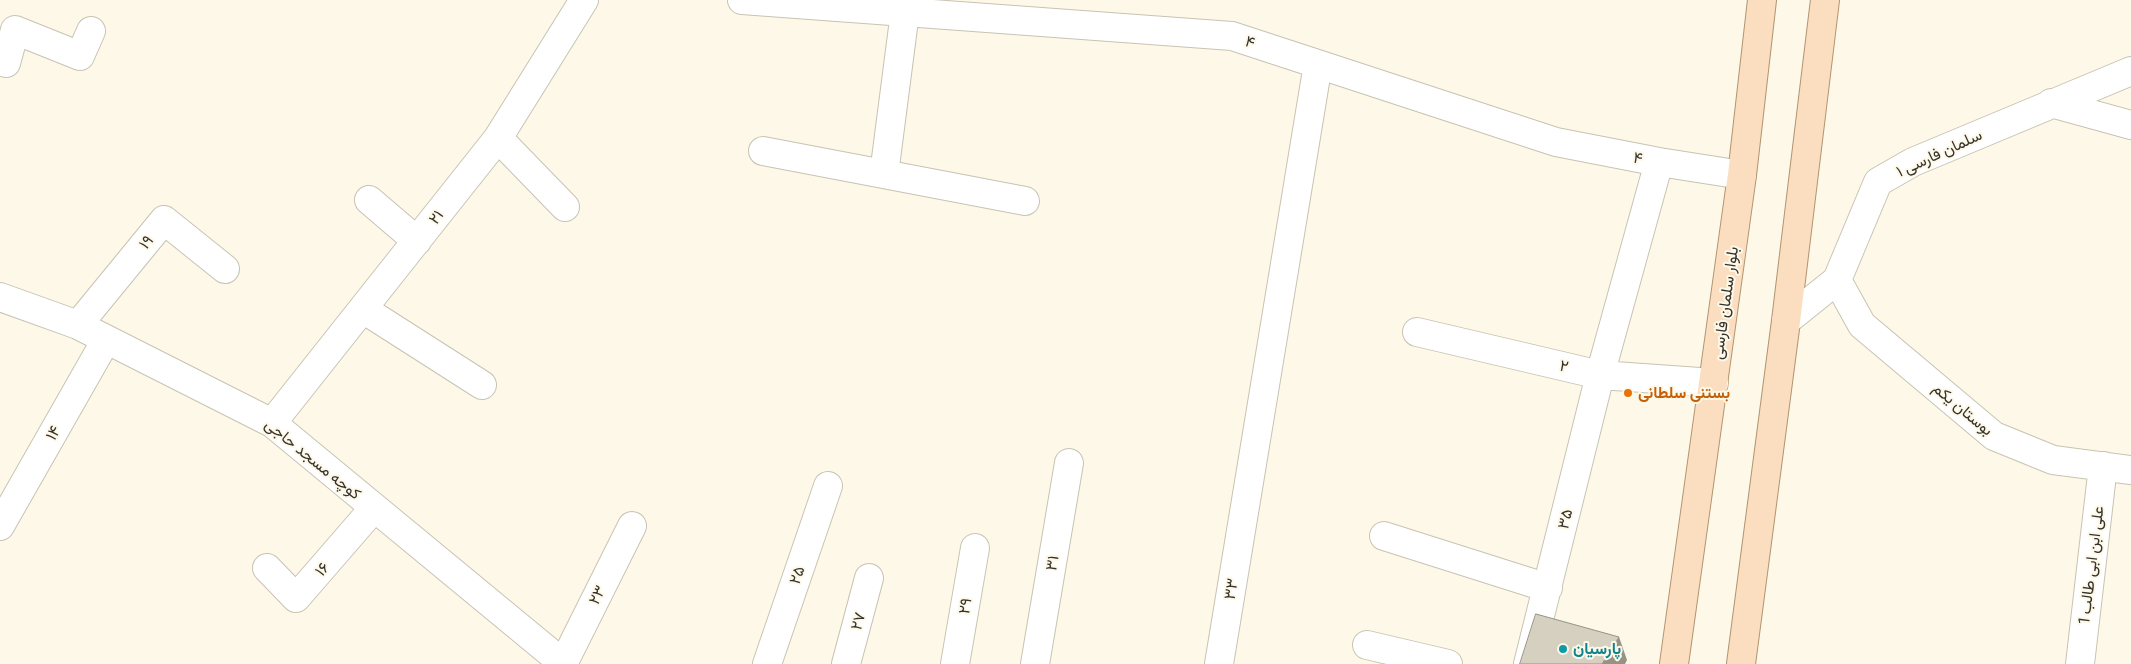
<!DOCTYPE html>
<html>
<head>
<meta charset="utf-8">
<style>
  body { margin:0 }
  canvas { display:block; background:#fdf8e8 }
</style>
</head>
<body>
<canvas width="2131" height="664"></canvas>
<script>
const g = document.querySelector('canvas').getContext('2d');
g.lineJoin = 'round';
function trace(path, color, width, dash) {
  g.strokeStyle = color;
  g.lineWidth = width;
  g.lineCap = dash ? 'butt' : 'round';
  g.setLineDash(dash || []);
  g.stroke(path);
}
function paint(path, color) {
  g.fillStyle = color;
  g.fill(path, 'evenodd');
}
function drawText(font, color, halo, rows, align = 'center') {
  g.font = font + ' "Exo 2",Vazirmatn,sans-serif';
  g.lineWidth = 4;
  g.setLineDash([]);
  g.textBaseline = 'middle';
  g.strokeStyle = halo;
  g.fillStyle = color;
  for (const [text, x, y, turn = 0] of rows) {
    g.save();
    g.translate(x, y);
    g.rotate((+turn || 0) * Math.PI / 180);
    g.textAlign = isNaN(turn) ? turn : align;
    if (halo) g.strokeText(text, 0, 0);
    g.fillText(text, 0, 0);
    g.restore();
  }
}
const minor = new Path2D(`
  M742 0 1232 36 1556 142 1659 162 1742 175
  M0 61 6 63 15 30 80 56 91 31
  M2051 103 2131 125
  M498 138 565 207
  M763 151 1025 201
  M884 174 905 12
  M369 200 417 241
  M1837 280 1862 325 1994 436 2053 460 2131 470
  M0 297 78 325 272 423 564 664
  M363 309 482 385
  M1786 321 1837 280 1878 182 1913 162 2131 71
  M78 325 164 220 225 269
  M1417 332 1600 375 1714 383
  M272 423 498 138 584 0
  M0 526 106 340
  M1384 536 1548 588
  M267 568 296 598 374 508
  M1367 645 1448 664
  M563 664 632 526
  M767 664 828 486
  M846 664 869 578
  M955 664 975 548
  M1035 664 1069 463
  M1219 664 1318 64
  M1528 664 1600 375 1659 162
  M2080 664 2103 466`);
const major = new Path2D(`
  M1674 664 1742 175 1762 0
  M1741 664 1786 321 1825 0`);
trace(minor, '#c8c3b3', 30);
trace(major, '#b29471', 30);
trace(minor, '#fff', 28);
trace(major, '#fadebf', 28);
paint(new Path2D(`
  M1619 637 1627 660 1625 664H1602Z`), '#959286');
const building = new Path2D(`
  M1536 614 1619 637 1602 664H1520Z`);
paint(building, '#d5d0c0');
trace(building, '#959286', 1);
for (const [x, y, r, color] of [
  [1628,393,5,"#e8710a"],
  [1563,649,5,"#0f9aa8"]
]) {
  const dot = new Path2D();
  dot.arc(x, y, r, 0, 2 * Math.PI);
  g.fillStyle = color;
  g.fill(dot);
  trace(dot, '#fdf8e8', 2);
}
drawText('16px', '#35332d', '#fdf8e8', [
  ["۴",1250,42,19],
  ["سلمان فارسی ۱",1939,153,-25],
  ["۴",1638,158,11],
  ["۲۱",436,217,-52],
  ["۱۹",146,242,-51],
  ["بلوار سلمان فارسی",1725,303,-82],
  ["۲",1564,366,13],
  ["بوستان یکم",1963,409,40],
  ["۱۴",53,433,-60],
  ["کوچه مسجد حاجی",313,459,39],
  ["۳۵",1565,519,-76],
  ["۳۱",1052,563,-80],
  ["علی ابن ابی طالب 1",2091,565,-83],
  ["۱۶",322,569,-49],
  ["۲۵",797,575,-71],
  ["۳۳",1231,589,-81],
  ["۲۳",597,595,-64],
  ["۲۹",965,606,-81],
  ["۲۷",858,621,-75]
]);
drawText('bold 16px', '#c56008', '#fdf8e8', [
  ["بستنی سلطانی",1638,393]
], 'left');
drawText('bold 16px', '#0d838f', '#fdf8e8', [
  ["پارسیان",1573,649]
], 'left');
</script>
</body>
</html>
